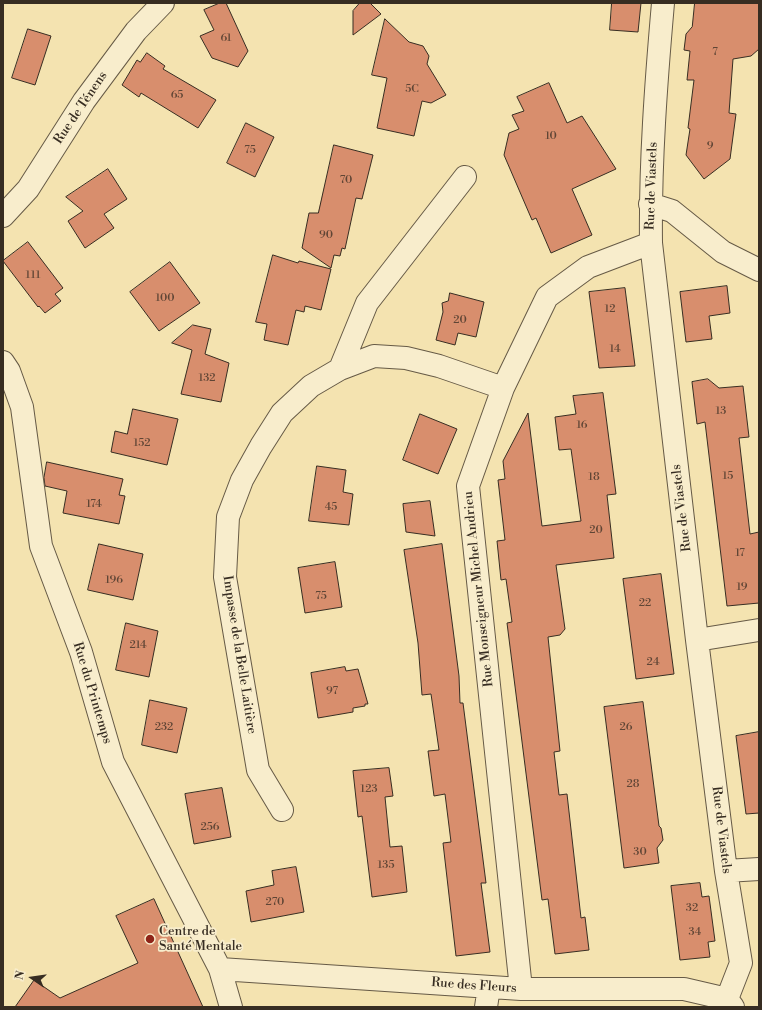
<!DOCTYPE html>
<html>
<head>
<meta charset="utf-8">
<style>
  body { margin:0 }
  #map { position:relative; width:762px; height:1010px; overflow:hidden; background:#f4e3b0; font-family:"Libre Bodoni",serif }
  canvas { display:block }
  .frame { position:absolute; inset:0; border:4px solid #372d22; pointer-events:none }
  .north { position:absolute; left:12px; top:958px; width:40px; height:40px; -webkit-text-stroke:3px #f8edcc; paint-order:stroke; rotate:283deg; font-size:11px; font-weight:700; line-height:16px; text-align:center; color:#372d22 }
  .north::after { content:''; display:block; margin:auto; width:14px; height:18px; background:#372d22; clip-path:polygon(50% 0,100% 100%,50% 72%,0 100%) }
</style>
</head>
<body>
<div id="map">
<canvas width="762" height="1010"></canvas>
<div class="frame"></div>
<div class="north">N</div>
</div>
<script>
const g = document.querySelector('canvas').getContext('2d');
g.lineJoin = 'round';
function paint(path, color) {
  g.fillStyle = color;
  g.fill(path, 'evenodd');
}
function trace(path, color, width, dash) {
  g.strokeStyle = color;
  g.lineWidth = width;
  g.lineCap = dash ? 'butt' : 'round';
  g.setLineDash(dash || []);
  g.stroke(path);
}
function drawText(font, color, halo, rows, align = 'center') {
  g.font = font + ' "Libre Bodoni",serif';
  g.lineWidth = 3.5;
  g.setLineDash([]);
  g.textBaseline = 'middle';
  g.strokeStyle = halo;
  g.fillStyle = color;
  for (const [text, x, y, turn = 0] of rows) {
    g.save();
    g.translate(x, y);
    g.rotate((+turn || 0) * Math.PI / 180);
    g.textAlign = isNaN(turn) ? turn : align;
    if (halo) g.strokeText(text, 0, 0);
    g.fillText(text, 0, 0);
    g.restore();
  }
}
const building = new Path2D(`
  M220 3H226L248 51 238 67 212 58 200 36 214 30 204 10Z
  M360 3H370L381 14 353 35V11Z
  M612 3H641L638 32 610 30Z
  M695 3H759V49L751 56 733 59 729 113 736 114 730 159 704 179 686 155 690 129 688 128 694 80H687L690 51 684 50 686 34 692 27Z
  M385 19 409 42 423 46 429 56 427 64 446 95 431 103 422 101 414 136 377 128 387 78 372 75Z
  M28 29 51 36 35 85 12 78Z
  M147 53 165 66 163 69 216 100 198 128 141 93 139 97 122 85 137 60 140 62Z
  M549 83 567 123 582 116 616 169 572 189 592 235 551 253 536 218 532 220 504 155 509 133 519 129 512 115 524 111 517 97Z
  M246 123 274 137 255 177 227 163Z
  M334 145 373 155 362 199 356 198 345 249 342 248 340 256 334 255 331 268 302 248 309 213H318Z
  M108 169 127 199 104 214 114 228 85 248 68 221 83 211 66 197Z
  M28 242 63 288 55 294 61 301 45 313 39 306 38 307 3 261Z
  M273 255 298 263 299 261 331 269 321 310 305 306 304 312 296 310 288 345 264 340 267 324 256 322Z
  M170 262 200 303 159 331 130 292Z
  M727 286 730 313 709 316 712 339 686 342 680 292Z
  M625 288 635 366 599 368 589 292Z
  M450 293 484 302 476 337 458 333 455 345 436 340 443 312 442 303 448 301Z
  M193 325 211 329 205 354 229 363 221 402 181 394 192 350 172 343Z
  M708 379 719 388 743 386 749 437 739 438 750 534 759 532V603L727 606 705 422 697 424 692 382Z
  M603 393 616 494 607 495 614 558 556 565 565 629 560 635 548 637 560 751 554 752 559 795 567 794 581 918 585 917 589 950 555 954 548 899 542 900 507 623 512 622 506 579 501 580 497 541 505 540 498 480 505 479 503 461 528 413 542 526 581 521 571 449 559 450 555 417 576 414 573 396Z
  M133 409 178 419 167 465 111 452 115 431 127 434Z
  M420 414 457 429 438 474 403 460Z
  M47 462 123 479 119 495 125 496 119 524 63 513 67 491 45 486 44 478Z
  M317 466 346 470 343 492 353 494 349 525 309 521Z
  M430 501 435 536 406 532 403 504Z
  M99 544 143 554 133 600 88 590Z
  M442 544 459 676 460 703H463L486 883H481L490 952 456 956 443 843 451 842 445 794 434 796 428 751 439 750 431 694 422 695 418 643 404 550Z
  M335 562 342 607 305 613 298 568Z
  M661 574 674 674 636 679 623 579Z
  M126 623 158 631 149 677 116 670Z
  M345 667 346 671 358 669 368 704H365V706L353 708V712L318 718 311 673Z
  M150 700 187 708 177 753 142 745Z
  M643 702 659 826 661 828 663 840 657 848 659 863 624 868 604 707Z
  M759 732V813L746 814 736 736Z
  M389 768 393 796 385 797 390 847 402 846 407 892 372 897 362 816 358 817 353 771Z
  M222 788 231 837 194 844 185 794Z
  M296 867 304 912 251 922 246 891 274 885 272 871Z
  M700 883 702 897 709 896 715 941 708 942 710 957 680 960 671 886Z
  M154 899 203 1007H15L34 980 60 998 138 963 116 916Z`);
paint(building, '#d88e6d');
trace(building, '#372d22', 1);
const minor = new Path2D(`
  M663 3C656 83 650 163 651 243L697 640 726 871 741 963 727 999 733 1007
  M650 204 672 211 723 252 759 270
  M3 216 28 189 84 101 136 31 163 3
  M3 362 9 371 22 407 41 546 81 652 113 762 220 969 231 1007
  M340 369 367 303 465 177
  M697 640 759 630
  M282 810 258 770 225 577 228 517 242 480 261 446 282 413 311 386 340 369 374 356 406 358 439 366 503 388
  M726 871 759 869
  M220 969 521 989H684L727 999
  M521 989 468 486 503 388 547 297 588 267 651 243
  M486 1007 489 987`);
trace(minor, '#665a46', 24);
trace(minor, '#f8edcc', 22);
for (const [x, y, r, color] of [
  [150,939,5,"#8f2418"]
]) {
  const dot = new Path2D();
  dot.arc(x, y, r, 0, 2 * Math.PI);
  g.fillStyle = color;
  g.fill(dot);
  trace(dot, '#f8edcc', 1.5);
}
drawText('11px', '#5f4535', null, [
  ["61",226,38],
  ["7",715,52],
  ["5C",412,89],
  ["65",177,95],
  ["10",551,136],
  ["9",710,146],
  ["75",250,150],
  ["70",346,180],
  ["90",326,235],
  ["111",33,275],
  ["100",165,298],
  ["12",610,309],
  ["20",460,320],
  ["14",615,349],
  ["132",207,378],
  ["13",721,411],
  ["16",582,425],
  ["152",142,443],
  ["15",728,476],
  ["18",594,477],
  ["174",94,504],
  ["45",331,507],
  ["20",596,530],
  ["17",740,553],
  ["196",114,580],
  ["19",742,587],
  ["75",321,596],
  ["22",645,603],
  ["214",138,645],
  ["24",653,662],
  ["97",332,691],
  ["232",164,727],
  ["26",626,727],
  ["28",633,784],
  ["123",369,789],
  ["256",210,827],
  ["30",640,852],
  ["135",386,865],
  ["270",275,902],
  ["32",692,908],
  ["34",695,932]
]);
drawText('13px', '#372d22', '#f8edcc', [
  ["Rue de Ténens",81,108,-56],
  ["Rue de Viastels",652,186,-88],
  ["Rue de Viastels",682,508,-97],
  ["Rue Monseigneur Michel Andrieu",479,589,-96],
  ["Impasse de la Belle Laitière",239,655,81],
  ["Rue du Printemps",92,693,73],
  ["Rue de Viastels",721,830,83],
  ["Rue des Fleurs",474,986,4]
]);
drawText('13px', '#372d22', '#f8edcc', [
  ["Centre de",159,932],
  ["Santé Mentale",159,947]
], 'left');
</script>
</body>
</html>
